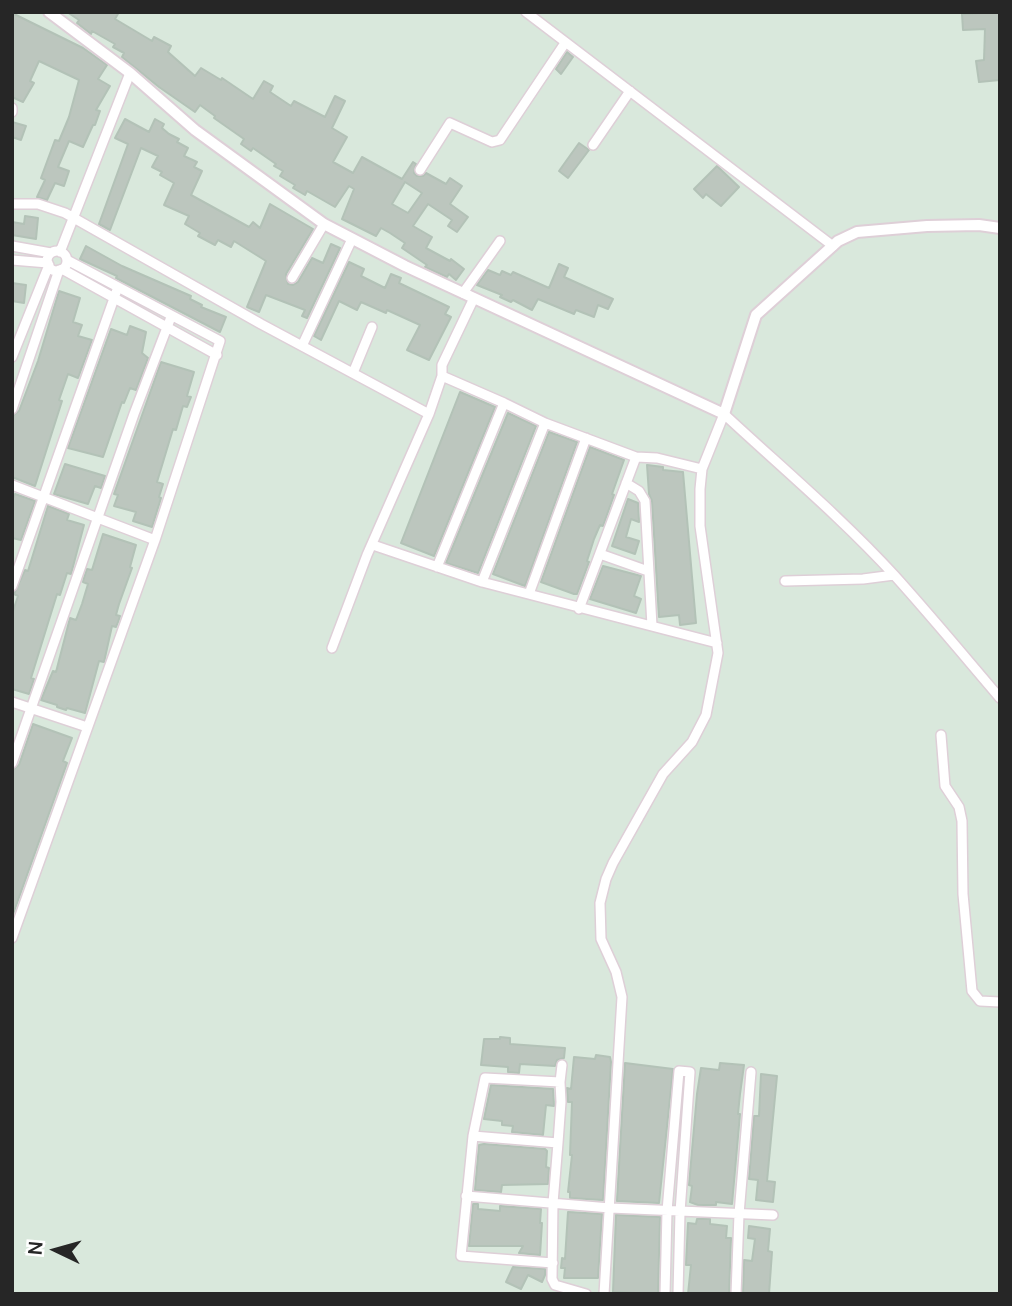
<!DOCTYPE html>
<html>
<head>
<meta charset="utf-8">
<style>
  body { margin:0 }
  #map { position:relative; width:1012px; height:1306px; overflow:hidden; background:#d9e8dc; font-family:Manrope,sans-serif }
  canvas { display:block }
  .frame { position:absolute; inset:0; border:14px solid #262626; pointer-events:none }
  .north { position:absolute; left:21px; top:1215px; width:70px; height:70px; -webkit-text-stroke:5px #fff; paint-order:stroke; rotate:275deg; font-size:19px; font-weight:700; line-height:28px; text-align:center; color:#262626 }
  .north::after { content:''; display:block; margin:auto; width:24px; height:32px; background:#262626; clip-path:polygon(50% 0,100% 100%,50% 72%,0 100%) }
</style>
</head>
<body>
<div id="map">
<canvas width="1012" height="1306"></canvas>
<div class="frame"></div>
<div class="north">N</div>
</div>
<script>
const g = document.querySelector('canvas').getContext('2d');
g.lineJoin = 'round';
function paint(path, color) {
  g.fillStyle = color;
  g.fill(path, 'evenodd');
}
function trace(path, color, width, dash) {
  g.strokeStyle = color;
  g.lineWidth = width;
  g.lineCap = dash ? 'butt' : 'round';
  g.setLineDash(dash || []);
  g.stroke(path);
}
const building = new Path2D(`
  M67 12H119L115 19 152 41 154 37 171 46 168 52 195 76 201 68 221 80 222 78 253 99 264 81 273 86 270 92 291 106 294 101 325 117 335 96 345 101 332 128 347 137 333 162 353 173 362 157 402 179 413 162 416 164 414 173 417 176H423L426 173 446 184 450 178 462 186 450 204 468 217 457 232 448 226 452 220 428 204 413 226 432 237 426 248 450 261 451 259 464 269 456 280 449 274 447 277 425 267 427 265 402 248 405 243 390 233 381 228 376 236 342 219 354 189 349 186 335 207 307 191 305 195 293 188 295 185 280 176 283 171 274 166 276 164 253 148 251 151 241 144 244 139 214 118 215 116 200 105 195 112 159 87 122 57 124 53 113 47 115 44 92 31 91 34 77 23 79 20ZM405 182 422 193 408 213 392 204Z
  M1000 12V80L979 82 976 61 984 60 985 29 963 30 962 14Z
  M12 13 83 48 107 65 98 79 110 86 96 110 100 111 95 125H93L83 147 69 141 58 167 69 171 64 186 55 183 47 200 37 197 45 180 41 178 55 140 59 141 69 117 79 80 39 61 30 81 34 83 23 102 12 97Z
  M567 52 573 57 561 74 556 69Z
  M125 119 149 132 155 119 164 124 162 128 169 134 179 139 177 142 188 148 184 156 197 162 194 167 202 171 191 195 249 227 253 222 260 228 270 204 313 229 286 274 288 284 293 285 298 282 312 258 323 263 331 244 340 248 307 318 302 316 305 310 266 295 259 312 247 307 266 261 234 241 231 247 218 240 215 245 198 236 200 233 185 224 189 216 164 205 174 183 160 175 162 172 152 167 158 156 141 148 110 230 99 224 128 144 115 138Z
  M12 122 26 126 21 140 12 137Z
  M579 143 589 150 568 178 559 171Z
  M717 166 739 187 721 206 706 194 703 198 694 189Z
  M25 216 38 218 36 239 12 235V222L24 224Z
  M86 246 122 266 191 296 190 299 202 305 201 307 226 317 220 332 116 278 117 276 80 259Z
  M349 262 364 269 361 276 385 288 391 274 401 278 399 283 449 307 445 314 451 317 429 360 407 350 420 325 387 310 386 313 361 302 357 310 339 301 321 340 314 336Z
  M559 264 568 268 564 277 613 299 608 309 598 305 594 317 576 310 574 314 538 299 532 310 513 300 511 302 500 297 502 295 477 285 488 270 500 275 502 271 511 275 513 272 549 288Z
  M12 283 26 285 24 303 12 301Z
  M59 291 80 298 73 322 82 325 78 336 92 340 78 378 68 374 59 400 62 401 35 486 12 477V416L19 411 38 361Z
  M130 326 146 332 142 353 148 358 136 390 130 388 124 403 122 402 103 457 68 448 111 329 127 335Z
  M161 362 194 372 187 396 191 397 187 407 183 406 176 430 173 429 157 482 163 484 159 497 161 498 152 527 133 521 136 512 114 506 118 495 114 494Z
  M460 392 495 407 434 556 401 543Z
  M508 413 536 426 478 573 446 563Z
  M549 432 577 442 525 586 493 574Z
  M590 447 624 460 612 494 614 495 603 526 600 525 594 539 587 561 589 562 577 594H574L541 582Z
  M65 464 105 476 101 488 95 486 88 504 54 494Z
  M647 465 663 467V470L683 472 696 623 680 625 679 615 659 617 652 501 649 494Z
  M15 494 35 501 21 540 12 538V500Z
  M628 499 638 503 639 522 631 519 626 537 639 541 635 554 612 546Z
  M48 506 69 514 67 520 84 525 71 574 67 573 60 595 57 594 31 678 34 679 29 694 12 689V614L18 596 14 594 25 570 28 571Z
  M103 534 136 545 130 567 132 568 119 604 116 615 120 616 118 622 116 627 112 626 104 662 99 661 85 713 67 708 66 710 57 707V705L41 700 53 671 56 672 70 618 76 620 82 604 88 584 83 582 84 578 87 569 92 570Z
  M603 566 641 576 634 596 641 599 636 613 590 599Z
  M33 724 72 738 63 761 67 763 12 917V770L19 765Z
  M500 1037 510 1038V1044L565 1048 564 1058 557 1060 555 1066 520 1064 519 1073 508 1072V1067L481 1065 484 1039H500Z
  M596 1055 610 1057 611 1062 603 1200 570 1198V1192H568L572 1155H570L572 1102H568L567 1088 571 1089 574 1057 595 1059Z
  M625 1063 673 1069 659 1203 617 1201Z
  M720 1063 744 1065 740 1094 738 1114H740L732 1204 716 1202V1205H698L690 1202 692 1186 689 1185 697 1094 701 1068 719 1070Z
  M761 1074 777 1076 767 1181 775 1182 773 1202 756 1200 758 1180 749 1179 754 1116H759Z
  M491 1085 553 1089 554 1106 546 1105 543 1135 512 1132 513 1126 502 1125V1121L484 1119Z
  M484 1144 545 1149 547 1151 546 1167 549 1168 548 1184 502 1185 501 1192 475 1190 479 1145Z
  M473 1204H478V1209L500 1211V1206L541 1209 540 1223H542L540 1255 519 1253 523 1246H469Z
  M568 1212 602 1214 598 1278H564L565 1268H561L562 1258 565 1259Z
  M616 1215 660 1217 658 1294 613 1292Z
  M697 1219H710V1224L727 1226 726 1238H731L729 1294H688L691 1265H686L688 1223 696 1224Z
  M749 1226 770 1229 768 1251 772 1252 769 1294H743L744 1260 752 1261 755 1239 748 1238Z
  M513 1267 545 1269V1275L542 1282 528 1275 521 1289 506 1282Z`);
paint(building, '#bcc6be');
trace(building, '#b3c2b7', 2);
const minor = new Path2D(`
  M526 12 833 246
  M12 108V112
  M593 145 630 91
  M420 170 450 123 492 142 500 140 565 43
  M12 204H38L65 213 261 324 429 414
  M12 246 51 253
  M47 261a10 10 0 1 1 20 0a10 10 0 1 1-20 0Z
  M60 252 130 73
  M12 260 48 263
  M62 269 217 355
  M292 278 324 224
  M463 293 500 241
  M302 346 352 239
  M12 357 49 265
  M353 373 372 327
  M442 376 504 403 545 423 636 457 657 458 702 469
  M12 409 59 270
  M626 483 639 491 645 501 652 626
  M12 485 155 540
  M373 545 482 582 717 643
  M600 554 648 571
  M437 567 504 403
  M785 581 863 579 894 575
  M482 582 545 423
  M12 586 118 287
  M529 594 586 438
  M579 609 636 457
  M332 648 367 555 429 414 442 376V365L474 298
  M12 702 87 727
  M941 735 945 786 959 807 962 821 963 894 972 991 980 1001 1000 1002
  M12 763 134 414 171 317
  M12 938 155 540 220 341 67 260
  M560 1082 562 1065
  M473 1136 558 1143 553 1203 552 1279 555 1285 586 1294
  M466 1196 610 1208 773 1215
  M553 1263 461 1256 473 1136 485 1078 560 1082 561 1102 558 1143
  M604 1294 622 997 616 972 601 939 600 903 606 879 613 863 663 774 692 742 706 715 718 653 700 526V489L702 469 724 414C781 467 842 518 895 576 931 616 965 657 1000 698
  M665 1294 667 1211 679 1071 690 1072 680 1212 678 1294
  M736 1294 739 1214 751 1072`);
const tertiary = new Path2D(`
  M49 12 130 73 195 130 324 224 405 266 724 414 756 315 838 241 857 232 927 226 979 225 1000 228`);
trace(minor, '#decfd7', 12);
trace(tertiary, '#decfd7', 14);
trace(minor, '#fff', 9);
trace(tertiary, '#fff', 10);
</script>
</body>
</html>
